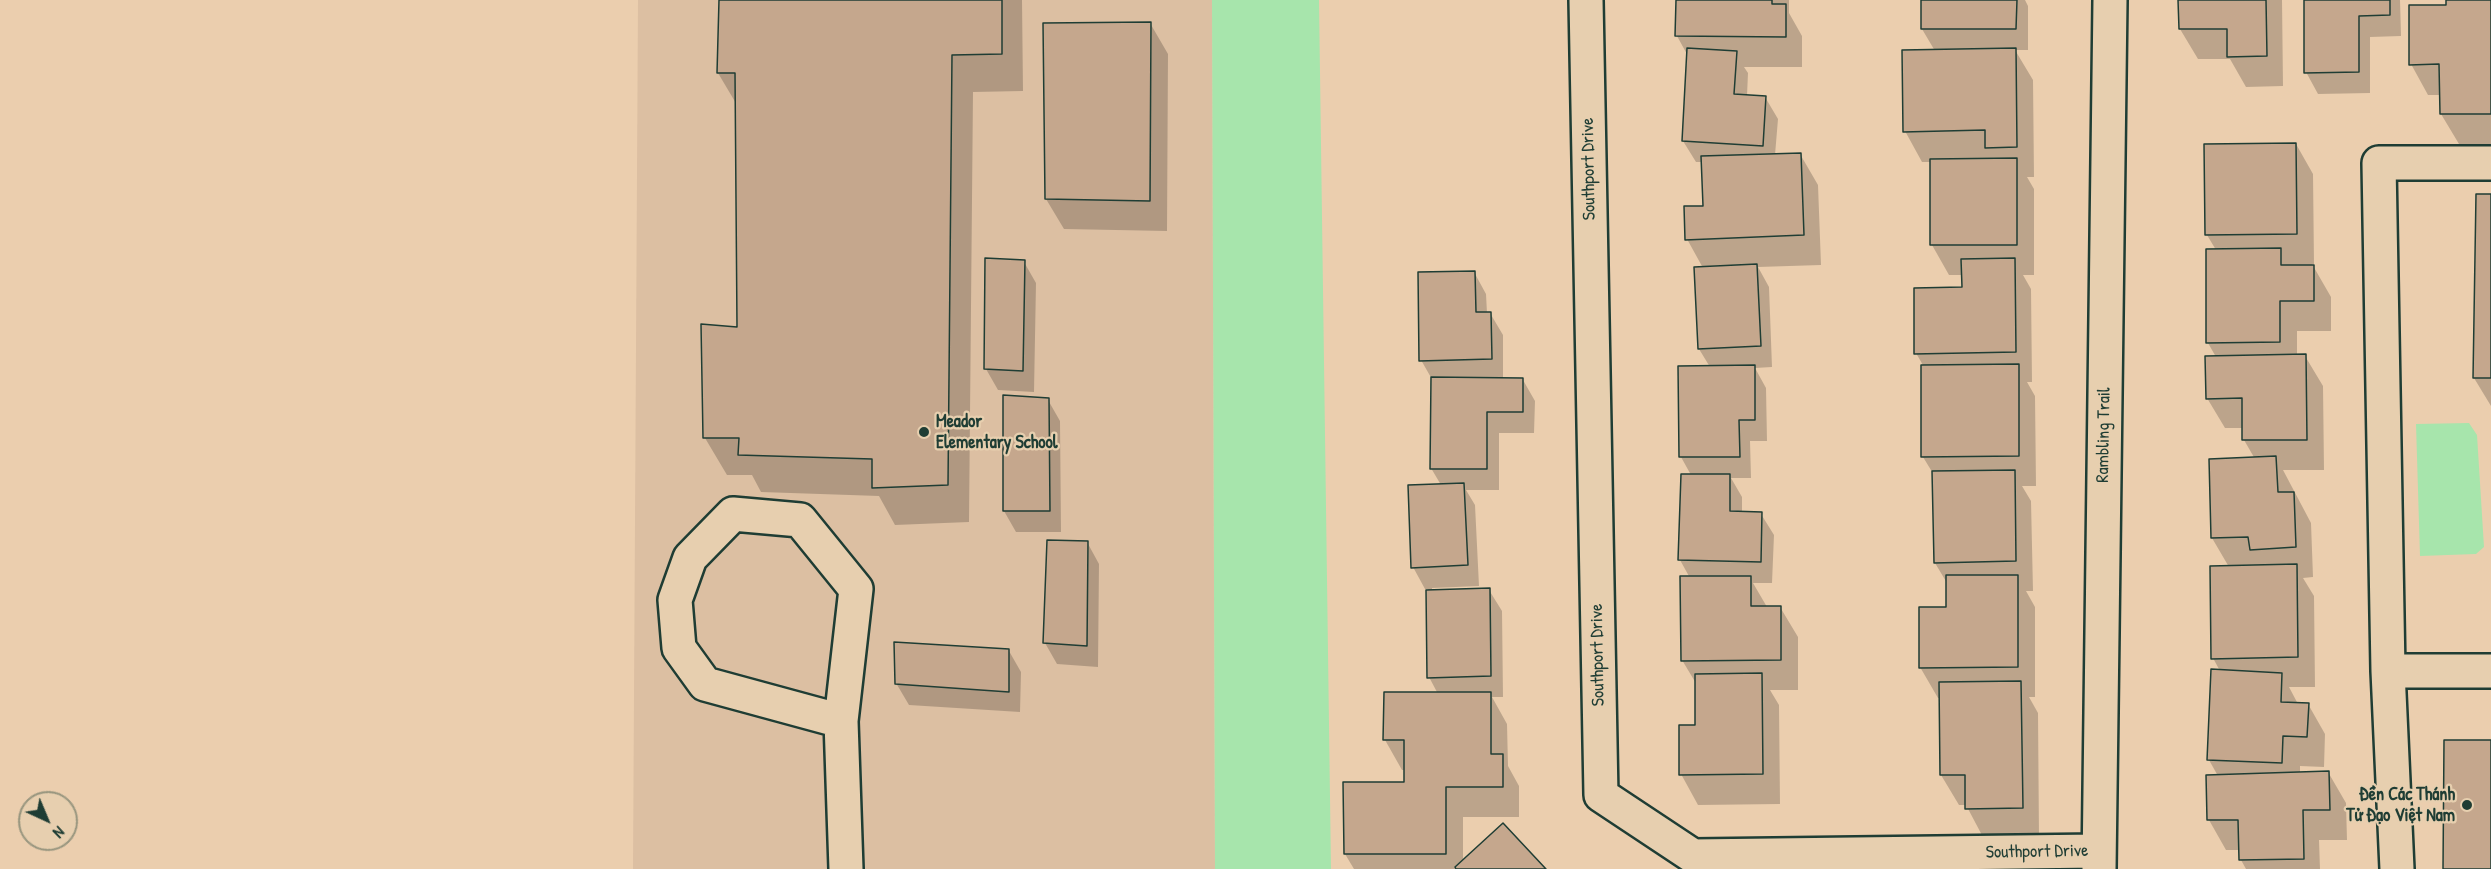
<!DOCTYPE html>
<html>
<head>
<meta charset="utf-8">
<style>
  body { margin:0 }
  #map { position:relative; width:2491px; height:869px; overflow:hidden; background:#ebceae; font-family:"Patrick Hand",sans-serif }
  canvas { display:block }
  .north { position:absolute; left:18px; top:791px; width:60px; height:60px; box-sizing:border-box; background:#e7cfaf; border:2px solid #97957e; border-radius:50%; rotate:136deg; font-size:16px; font-weight:700; line-height:24px; text-align:center; color:#1f3d34 }
  .north::after { content:''; display:block; margin:auto; width:21px; height:27px; background:#1f3d34; clip-path:polygon(50% 0,100% 100%,50% 72%,0 100%) }
</style>
</head>
<body>
<div id="map">
<canvas width="2491" height="869"></canvas>
<div class="north">N</div>
</div>
<script>
const g = document.querySelector('canvas').getContext('2d');
g.lineJoin = 'round';
function paint(path, color) {
  g.fillStyle = color;
  g.fill(path, 'evenodd');
}
function trace(path, color, width, dash) {
  g.strokeStyle = color;
  g.lineWidth = width;
  g.lineCap = dash ? 'butt' : 'round';
  g.setLineDash(dash || []);
  g.stroke(path);
}
function drawText(font, color, halo, rows, align = 'center') {
  g.font = font + ' "Patrick Hand",sans-serif';
  g.lineWidth = 4.5;
  g.setLineDash([]);
  g.textBaseline = 'middle';
  g.strokeStyle = halo;
  g.fillStyle = color;
  for (const [text, x, y, turn = 0] of rows) {
    g.save();
    g.translate(x, y);
    g.rotate((+turn || 0) * Math.PI / 180);
    g.textAlign = isNaN(turn) ? turn : align;
    if (halo) g.strokeText(text, 0, 0);
    g.fillText(text, 0, 0);
    g.restore();
  }
}
paint(new Path2D(`
  M638 0H1212L1215 869H633Z`), '#dcbfa2');
paint(new Path2D(`
  M1212 0H1319L1331 869H1215Z
  M2469 423 2477 435 2484 547 2476 554 2420 556 2416 424Z`), '#a7e5ac');
paint(new Path2D(`
  M721 0H1022L1023 91 973 92 969 522 895 525 879 496 761 492 752 475H727L705 438 739 328 737 105 718 73Z
  M1677 0H1789V13L1802 36V67H1744L1748 73 1747 96 1765 97 1778 119 1775 155 1800 154 1818 185 1821 265 1758 267 1769 287 1772 367 1755 368 1766 388 1767 441H1750L1751 478H1731L1742 497V513L1761 514 1774 535 1772 583H1753L1767 607H1780L1798 637V690H1770L1779 705 1780 804 1698 805 1681 774 1697 726V685L1682 660 1690 578 1680 560 1691 475 1681 457 1680 367H1710L1699 349 1703 268 1687 239 1704 207 1702 162H1696L1683 141 1688 56 1677 36Z
  M1922 0H2025L2028 6V50H2015L2033 80 2034 177H2027L2034 189V275H2023L2031 289 2032 382H2027L2035 396 2036 486H2022L2031 501 2033 591H2026L2035 607V697H2029L2038 713 2039 838 1984 839 1966 805H1959L1941 775 1940 698H1938L1920 667 1947 609V583L1935 563 1934 475 1923 457 1924 367 1916 353 1963 288V275H1949L1932 245 1931 162H1922L1905 131 1935 51 1922 29Z
  M2180 0H2282L2283 86 2246 87 2230 59H2198L2180 29Z
  M2306 0H2400L2401 36 2370 37V93L2318 94 2306 72Z
  M2448 0H2491V144H2459L2441 114V95H2428L2411 64 2448 6Z
  M1150 23 1168 54 1167 231 1064 229 1046 199Z
  M2296 144 2313 174 2314 264H2312L2331 297V331H2297V356H2305L2323 386 2324 470H2283L2311 523 2313 577 2303 578 2314 596 2315 687H2289L2298 704H2308L2325 734 2324 767 2300 766V773L2328 772 2346 803 2347 840H2319L2320 869H2246L2241 860V850H2226L2209 820 2218 776 2209 760 2220 671 2213 658 2229 567 2212 538 2210 461 2255 459 2244 440V428H2225L2207 398 2216 357 2208 343 2216 250 2207 235Z
  M2491 196V406L2474 378Z
  M1024 262 1036 283 1034 392 998 390 986 369Z
  M1474 272 1486 294 1487 313H1490L1503 335V379L1523 380 1535 401 1534 433H1499V490H1466L1475 505 1479 586 1432 588V591L1489 590 1502 611 1503 697H1492L1507 724 1508 766 1519 786V817H1463V862L1544 869H1354L1345 854 1406 783 1405 770H1402L1385 740 1438 694 1429 677 1428 589H1425L1413 567 1441 485 1431 468 1433 381 1421 360Z
  M1048 400 1060 421 1061 532H1016L1004 511Z
  M1087 542 1099 564 1098 667 1057 664 1045 643Z
  M1009 651 1021 672 1020 712 909 705 896 683Z`), '#0003');
const building = new Path2D(`
  M719 0H1002V54L952 55 948 485 872 488V459L738 455 739 438H703L701 324 737 327 735 73H717Z
  M1676 0H1772V4H1786V37L1675 36Z
  M1921 0H2017L2016 29H1921Z
  M2178 0H2266L2267 56 2227 57V29H2179Z
  M2304 0H2390V15L2359 16V72L2304 73Z
  M2446 0H2491V114H2440L2439 64 2409 65V5H2446Z
  M1151 22 1150 201 1045 199 1043 23Z
  M1687 48 1737 51 1734 94 1766 96 1763 146 1682 141Z
  M2016 48 2017 147 1985 148V130L1903 132 1902 50Z
  M2296 143 2297 234 2205 235 2204 144Z
  M1801 153 1804 235 1685 240 1684 206H1703L1701 156Z
  M2017 158V245H1930V159Z
  M2476 194H2491V378H2473Z
  M2281 248V265H2314V301H2280V342L2206 343V249Z
  M985 258 1025 260 1023 371 984 369Z
  M2015 258 2016 352 1914 354V288L1962 287 1961 259Z
  M1757 264 1761 346 1698 349 1694 267Z
  M1475 271 1476 312H1491L1492 359 1419 361 1418 272Z
  M2306 354 2307 440H2242V398L2206 399 2205 356Z
  M2019 364V456L1921 457V365Z
  M1755 365V420H1739L1740 457H1679L1678 366Z
  M1431 377 1523 378V412H1487V469H1430Z
  M1003 395 1049 398 1050 511H1003Z
  M2276 456 2278 492H2294L2296 547 2250 550 2248 537 2211 538 2209 459Z
  M2015 470 2016 561 1934 563 1932 471Z
  M1681 474H1730V511L1762 512 1761 562 1678 560Z
  M1464 483 1468 565 1411 568 1408 485Z
  M1047 540 1088 541 1087 646 1043 643Z
  M2297 564 2298 657 2211 659 2210 566Z
  M1946 575H2018V667L1919 668V607H1946Z
  M1680 576H1751V606H1781V660L1681 661Z
  M1490 588 1491 676 1427 678 1426 590Z
  M894 642 1009 649V692L895 684Z
  M2211 669 2282 673 2281 702 2309 703 2307 737 2283 736 2282 763 2207 760Z
  M1762 673 1763 774 1679 775V725H1695V674Z
  M2021 681 2023 808 1965 809V775H1940L1939 682Z
  M1384 692H1491V754H1503V787H1446V854H1344L1343 782H1404V740H1383Z
  M2444 740H2491V869H2443Z
  M2329 771 2330 810H2303L2304 859 2239 860 2238 820H2207L2206 775Z
  M1503 823 1546 869H1456L1455 867Z`);
paint(building, '#c5a78d');
trace(building, '#1f3d34', 1.5);
const minor = new Path2D(`
  M1586 0 1601 795 1693 856 2098 851
  M733 514 800 520 856 589 841 721 705 684 679 648 675 600 690 558Z
  M2388 671 2379 163H2491
  M841 721 846 869
  M2099 869 2110 0
  M2397 869 2388 671H2491`);
trace(minor, '#1f3d34', 38);
trace(minor, '#e7cfaf', 33);
for (const [x, y, r, color] of [
  [924,432,6,"#1f3d34"],
  [2467,805,6,"#1f3d34"]
]) {
  const dot = new Path2D();
  dot.arc(x, y, r, 0, 2 * Math.PI);
  g.fillStyle = color;
  g.fill(dot);
  trace(dot, '#e7cfaf', 2);
}
drawText('18px', '#1f3d34', '#e7cfaf', [
  ["Southport Drive",1589,169,-91],
  ["Rambling Trail",2104,435,-89],
  ["Southport Drive",1598,655,-91],
  ["Southport Drive",2037,852,-1]
]);
drawText('bold 18px', '#1f3d34', '#e7cfaf', [
  ["Meador",936,422],
  ["Elementary School",936,443],
  ["Đền Các Thánh",2455,795,"right"],
  ["Tử Đạo Việt Nam",2455,816,"right"]
], 'left');
</script>
</body>
</html>
